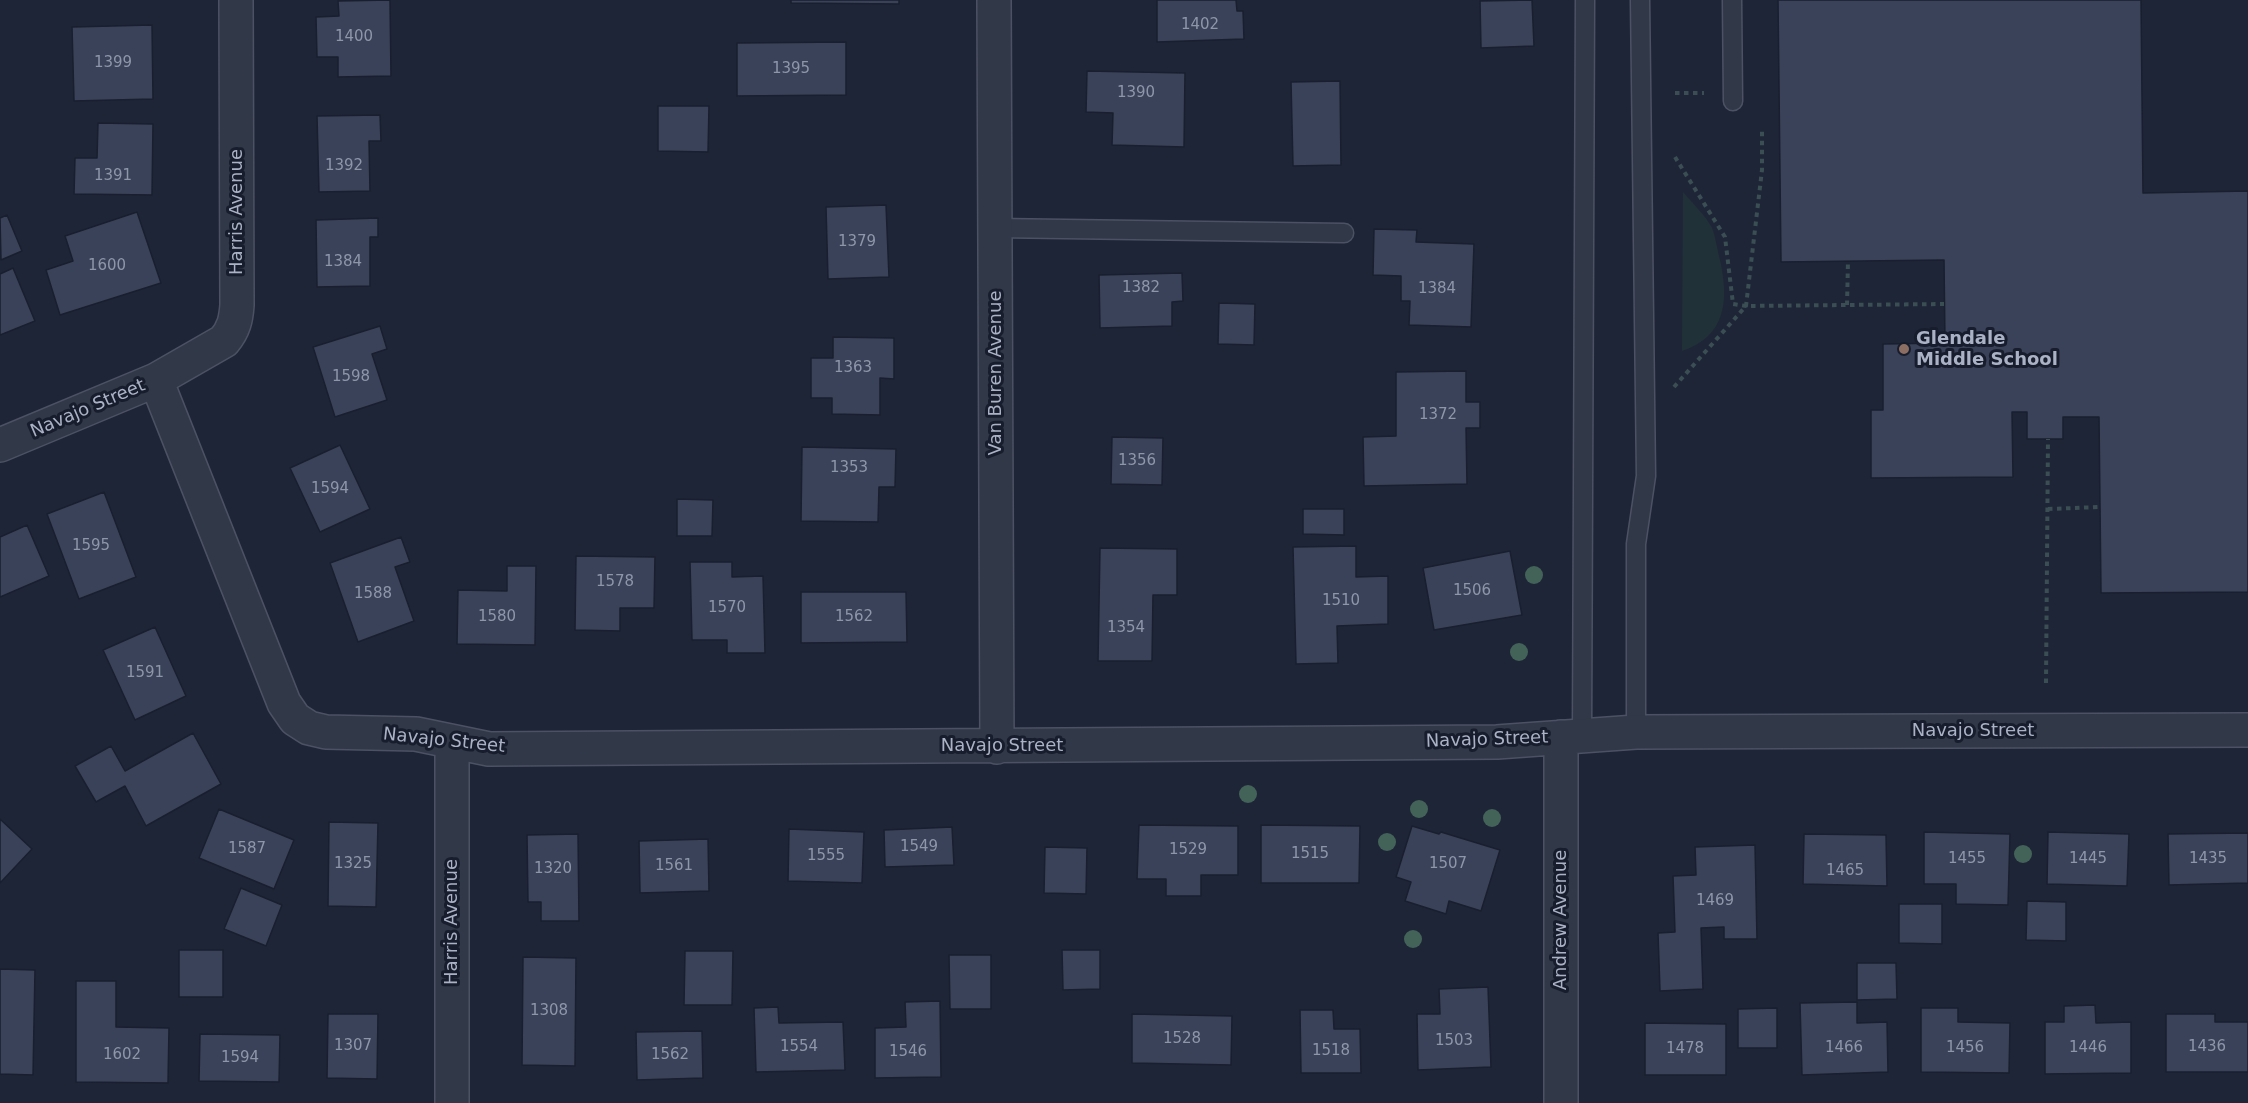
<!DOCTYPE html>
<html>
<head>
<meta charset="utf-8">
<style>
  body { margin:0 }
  canvas { display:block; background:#1e2537 }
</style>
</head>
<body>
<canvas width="2248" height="1103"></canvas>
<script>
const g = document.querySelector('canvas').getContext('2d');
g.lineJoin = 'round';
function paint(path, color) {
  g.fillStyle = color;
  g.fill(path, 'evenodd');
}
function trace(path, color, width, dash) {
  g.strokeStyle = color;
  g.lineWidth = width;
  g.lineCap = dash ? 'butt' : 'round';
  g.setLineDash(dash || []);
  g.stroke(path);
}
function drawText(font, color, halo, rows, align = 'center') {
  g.font = font + ' "DejaVu Sans",sans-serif';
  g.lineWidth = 6;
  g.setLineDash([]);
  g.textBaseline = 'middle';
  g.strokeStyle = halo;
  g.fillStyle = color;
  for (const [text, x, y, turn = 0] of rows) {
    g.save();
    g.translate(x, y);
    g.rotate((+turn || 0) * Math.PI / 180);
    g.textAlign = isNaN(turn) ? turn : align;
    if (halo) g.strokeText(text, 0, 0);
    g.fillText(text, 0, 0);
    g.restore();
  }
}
paint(new Path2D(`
  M1683 192C1692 203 1706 216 1712 228 1716 238 1717 250 1720 260 1729 301 1726 336 1682 351Z`), '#203238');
const building = new Path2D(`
  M390 0 391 76 338 77V57H317L316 17 339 16 338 1Z
  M791 0H899V4L791 3Z
  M1157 0H1236L1237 11H1243L1244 39 1157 42Z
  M1532 0 1534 46 1481 48 1480 1Z
  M1778 0H2141L2143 193 2248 191V592L2101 593 2099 417H2063V439H2027V412H2012L2013 477 1871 478V410H1883V344L1945 343 1944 260 1781 262Z
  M152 25 153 99 74 101 72 27Z
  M846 42V95L737 96V43Z
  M1087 71 1185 73 1184 147 1112 145 1113 113 1086 112Z
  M1340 81 1341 165 1293 166 1291 82Z
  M658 106H709L708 152 658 151Z
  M380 115 381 141H369L370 191 319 192 317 116Z
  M98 123 153 124 152 195 74 194 75 158H97Z
  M886 205 889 277 828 279 826 207Z
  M137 212 161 283 60 315 46 270 73 261 65 236Z
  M7 215 22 251 1 260 0 218Z
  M378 218V237H370V286L317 287 316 220Z
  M1374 229 1417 230 1416 242 1474 244 1471 327 1409 325 1410 301H1401V276L1373 275Z
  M13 268 35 321 0 335V274Z
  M1182 273 1183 301 1172 302V326L1100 328 1099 275Z
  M1219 303 1255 304 1254 345 1218 344Z
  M380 326 387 349 372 354 387 400 335 417 313 347Z
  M833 337 894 338V379L880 378V415L832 414V398H811V358H833Z
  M1466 371V402H1480V428H1466L1467 484 1364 486 1363 437 1396 436V372Z
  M1112 437 1163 438 1162 485 1111 484Z
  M340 445 370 509 320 532 290 468Z
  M802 447 896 449 895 487H879L878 522 801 521Z
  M104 492 136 577 79 599 47 514Z
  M677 499 713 500 712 536H677Z
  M1303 509H1344V535L1303 534Z
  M27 525 49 576 0 597V537Z
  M401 537 410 562 395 567 414 621 358 642 330 563Z
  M1356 546V577L1388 576V624L1337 626 1338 663 1296 664 1293 547Z
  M1100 548 1177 549V595H1153L1152 661H1098Z
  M1510 551 1522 615 1434 630 1423 568Z
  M576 556 655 557 654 608H620V631L575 630Z
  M690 562H732V577L763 576 765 653H727V640H692Z
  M507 566H536L535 645 457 644 458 590 507 591Z
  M801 592H906L907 642 801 643Z
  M155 627 186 696 135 720 103 650Z
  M193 733 221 784 146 826 125 786 96 802 75 766 111 746 125 771Z
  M219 809 294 840 274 889 199 858Z
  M0 819 32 849 0 883Z
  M329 822 378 823 376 907 328 906Z
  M1139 825 1238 826V875H1201V896H1166V879H1137Z
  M1261 825 1360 826 1359 883H1261Z
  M1412 826 1439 834 1441 832 1500 850 1481 911 1449 901 1446 914 1405 901 1411 882 1396 877Z
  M952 827 954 865 885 867 884 830Z
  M789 829 864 832 862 883 788 881Z
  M1924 832 2010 834 2008 905 1956 904V884H1924Z
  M2048 832 2129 834 2127 886 2047 884Z
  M2248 833V883L2169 885 2168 834Z
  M578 834 579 921H541V902H528L527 835Z
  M1804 834 1886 835 1887 886 1803 884Z
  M708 839 709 891 640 893 639 841Z
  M1755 845 1757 939H1724V927L1701 928 1703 989 1660 991 1658 933 1675 932 1673 876 1696 875 1695 847Z
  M1045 847 1087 848 1086 894 1044 893Z
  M241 888 282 905 266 946 224 929Z
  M2027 901 2066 902V941L2026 940Z
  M1899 904H1942V944L1899 943Z
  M179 950H223V997H179Z
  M1062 950H1100V989L1063 990Z
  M685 951H733L732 1005H684Z
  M949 955H991V1009H950Z
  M523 957 576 958 575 1066 522 1065Z
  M1857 963H1896L1897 999 1857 1000Z
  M0 969 35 970 33 1075 0 1074Z
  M76 981H116V1027L169 1028 168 1083 76 1082Z
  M1488 987 1491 1067 1418 1070 1417 1014H1440L1439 989Z
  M940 1001 941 1077 875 1078V1028L906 1027 905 1002Z
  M1857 1002V1023L1887 1022 1888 1072 1802 1075 1800 1003Z
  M2095 1005 2096 1023 2131 1022V1073L2045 1074V1022H2064V1006Z
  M778 1007 779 1023 843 1022 845 1070 756 1072 754 1008Z
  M1777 1008V1048H1738V1009Z
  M1921 1008H1958V1022L2010 1023 2009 1073 1921 1072Z
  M1300 1010H1333L1334 1029H1360L1361 1073H1301Z
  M328 1014H378L377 1079 327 1078Z
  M1132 1014 1232 1016 1231 1065 1132 1063Z
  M2166 1014H2215V1022H2248V1072H2166Z
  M1645 1023 1726 1024V1075H1645Z
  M702 1031 703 1078 637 1080 636 1032Z
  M200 1034 280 1035 279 1082 199 1081Z`);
paint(building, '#394258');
trace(building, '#191f2e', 1.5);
const service = new Path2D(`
  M1732 0 1733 101
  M995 228 1344 233
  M1636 732V544L1646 476 1640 0
  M1582 736 1585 0`);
const minor = new Path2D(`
  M994 0 997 747
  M156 380 284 703 295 719 309 728 326 732 416 734 489 749 1497 742 1636 732 2248 730
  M0 445 156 380 224 341C234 329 236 319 237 305L236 0
  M1561 737V1103
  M452 742V1103`);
trace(service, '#4c5263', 21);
trace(minor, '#4c5263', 36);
trace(new Path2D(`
  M1675 93H1704
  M1675 157 1725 237 1733 304 1746 306 1944 304
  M1847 305 1848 261
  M1674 387 1746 306 1762 170V129
  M2048 509 2100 507
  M2046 683 2048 439`), '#3a4e53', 4, [4.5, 4.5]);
trace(service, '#313848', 18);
trace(minor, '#313848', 33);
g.fillStyle = '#436359';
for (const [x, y] of [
  [1534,575],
  [1519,652],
  [1248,794],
  [1419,809],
  [1492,818],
  [1387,842],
  [2023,854],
  [1413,939]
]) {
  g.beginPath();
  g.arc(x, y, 9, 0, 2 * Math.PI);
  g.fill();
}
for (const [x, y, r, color] of [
  [1904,349,6,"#8d6e63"]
]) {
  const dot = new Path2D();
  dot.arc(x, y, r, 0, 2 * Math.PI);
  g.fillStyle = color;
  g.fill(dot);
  trace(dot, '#171d2c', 2);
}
drawText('15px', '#8e96aa', null, [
  ["1402",1200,25],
  ["1400",354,37],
  ["1399",113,63],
  ["1395",791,69],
  ["1390",1136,93],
  ["1392",344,166],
  ["1391",113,176],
  ["1379",857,242],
  ["1384",343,262],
  ["1600",107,266],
  ["1382",1141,288],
  ["1384",1437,289],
  ["1363",853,368],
  ["1598",351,377],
  ["1372",1438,415],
  ["1356",1137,461],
  ["1353",849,468],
  ["1594",330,489],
  ["1595",91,546],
  ["1578",615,582],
  ["1506",1472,591],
  ["1588",373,594],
  ["1510",1341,601],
  ["1570",727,608],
  ["1580",497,617],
  ["1562",854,617],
  ["1354",1126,628],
  ["1591",145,673],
  ["1549",919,847],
  ["1587",247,849],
  ["1529",1188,850],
  ["1515",1310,854],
  ["1555",826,856],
  ["1455",1967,859],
  ["1445",2088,859],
  ["1435",2208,859],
  ["1325",353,864],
  ["1507",1448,864],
  ["1561",674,866],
  ["1320",553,869],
  ["1465",1845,871],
  ["1469",1715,901],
  ["1308",549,1011],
  ["1528",1182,1039],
  ["1503",1454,1041],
  ["1307",353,1046],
  ["1554",799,1047],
  ["1436",2207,1047],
  ["1466",1844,1048],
  ["1456",1965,1048],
  ["1446",2088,1048],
  ["1478",1685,1049],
  ["1518",1331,1051],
  ["1546",908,1052],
  ["1602",122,1055],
  ["1562",670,1055],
  ["1594",240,1058]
]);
drawText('18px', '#abb2c5', '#171d2c', [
  ["Harris Avenue",237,212,-90],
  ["Van Buren Avenue",996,373,-90],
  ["Navajo Street",88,409,-23],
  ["Navajo Street",1973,731],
  ["Navajo Street",1487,740,-2],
  ["Navajo Street",444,741,6],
  ["Navajo Street",1002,746],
  ["Andrew Avenue",1561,920,-90],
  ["Harris Avenue",452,922,-90]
]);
drawText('bold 18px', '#abb2c5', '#171d2c', [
  ["Glendale",1916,339],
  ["Middle School",1916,360]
], 'left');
</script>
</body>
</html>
